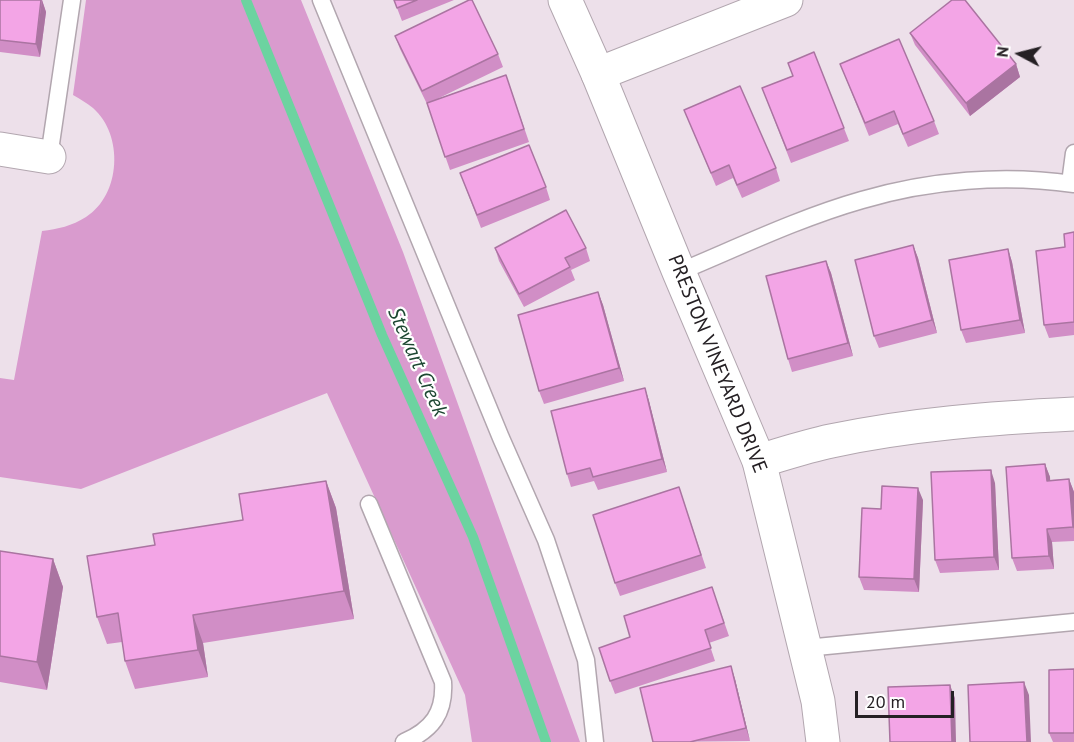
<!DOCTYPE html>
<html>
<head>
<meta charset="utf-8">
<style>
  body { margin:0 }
  #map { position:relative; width:1074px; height:742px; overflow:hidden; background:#ede0ea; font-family:"PT Sans",sans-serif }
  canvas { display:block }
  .north { position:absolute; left:990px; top:24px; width:60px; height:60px; -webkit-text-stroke:4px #fff; paint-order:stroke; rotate:277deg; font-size:16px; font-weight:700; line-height:24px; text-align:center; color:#252024 }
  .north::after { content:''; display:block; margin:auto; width:21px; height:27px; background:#252024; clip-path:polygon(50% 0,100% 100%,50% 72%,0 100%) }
  .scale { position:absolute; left:855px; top:691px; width:99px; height:27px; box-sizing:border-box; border:3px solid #252024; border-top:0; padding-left:8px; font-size:18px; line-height:21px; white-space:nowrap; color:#252024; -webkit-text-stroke:4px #fff; paint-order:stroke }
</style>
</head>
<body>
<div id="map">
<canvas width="1074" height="742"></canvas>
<div class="north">N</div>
<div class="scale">20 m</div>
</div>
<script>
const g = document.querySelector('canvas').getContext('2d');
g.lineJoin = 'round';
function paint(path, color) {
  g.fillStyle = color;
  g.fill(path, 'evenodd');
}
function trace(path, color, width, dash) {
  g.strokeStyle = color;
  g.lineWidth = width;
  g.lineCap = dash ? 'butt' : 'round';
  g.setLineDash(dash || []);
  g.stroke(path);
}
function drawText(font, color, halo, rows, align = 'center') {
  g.font = font + ' "PT Sans",sans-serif';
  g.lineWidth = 4.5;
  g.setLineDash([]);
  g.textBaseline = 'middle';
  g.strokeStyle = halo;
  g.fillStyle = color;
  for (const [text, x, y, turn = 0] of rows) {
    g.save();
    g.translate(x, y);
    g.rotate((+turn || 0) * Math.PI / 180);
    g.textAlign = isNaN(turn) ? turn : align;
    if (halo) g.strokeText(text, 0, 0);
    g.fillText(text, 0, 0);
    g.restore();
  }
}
paint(new Path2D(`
  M86 0H301L403 252 580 742H472L465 695 327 393 81 489 0 477V378L14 380 42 231C58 229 72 226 86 217 121 195 124 135 93 108 87 103 80 99 73 95Z`), '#d99bce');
trace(new Path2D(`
  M246 0 382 335 473 537 546 742`), '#6cd3a0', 10);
const lane = new Path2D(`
  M321 0 501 438 546 540 586 660 595 742
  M49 157 72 0
  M1070 183 1074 153
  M679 272C739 247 799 218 862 200 930 180 1004 174 1074 184
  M369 504 443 682C445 713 432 730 404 742
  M806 648 1074 622`);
const street = new Path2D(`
  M598 74 786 0
  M0 149 49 157
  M759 461C783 454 807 446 831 441 911 424 992 418 1074 414`);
const secondary = new Path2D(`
  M565 0 598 74 679 272 759 461 818 701 823 742`);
trace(lane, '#b2a6af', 19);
trace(street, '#b2a6af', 35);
trace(secondary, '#b2a6af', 35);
trace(lane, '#fff', 16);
trace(street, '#fff', 33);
trace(secondary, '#fff', 33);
paint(new Path2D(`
  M0 0H42L46 12 40 57 0 52Z
  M394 0H454L402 21Z
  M910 33 1016 64 1020 77 970 116 915 45Z
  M395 36 498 54 503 67 437 99 506 75 529 142 450 170 427 104 400 49Z
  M814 52 849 141 791 163 762 88 792 76Z
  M840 64 934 121 939 134 908 147 898 124 869 136Z
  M684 110 776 168 780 181 742 198 733 178 716 186Z
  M460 173 546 187 550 200 481 228Z
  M1074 232V335L1049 338 1044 325 1065 247Z
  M913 245 918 258 937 333 879 348 874 336Z
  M495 248H586L590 261 571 270 575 280 524 307 499 261Z
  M1008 249 1012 262 1025 333 966 343 961 330Z
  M826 261 831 273 853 356 792 372 788 359Z
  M598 292 603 305 624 381 544 404 539 391Z
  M645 388 649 401 667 472 598 490 594 481 571 487 567 474Z
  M1045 464 1050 477V480L1069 479 1074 492V541L1052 542 1054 569 1017 571 1012 558Z
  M326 481 336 508 354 619 203 643 208 677 135 689 125 661 122 642 107 644 97 617 155 545 243 520Z
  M995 483 999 570 940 573 935 560Z
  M679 487 706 568 620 596 615 583Z
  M923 500 919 592 864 590 859 577Z
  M0 551 53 559 63 587 47 690 0 682Z
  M712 587 729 636 709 643 715 661 615 694 610 681 630 637Z
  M1074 669V742H1053L1049 733Z
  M735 679 750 741 653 742Z`), '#d18ec6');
paint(new Path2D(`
  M42 0 46 12 40 57 36 44Z
  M1016 64 1020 77 970 116 966 103Z
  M913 245 918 258 937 333 932 320Z
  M1008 249 1012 262 1025 333 1020 320Z
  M826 261 831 273 853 356 848 343Z
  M598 292 603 305 624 381 619 368Z
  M645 388 649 401 667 472 662 459Z
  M1045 464 1050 477 1051 493 1047 481Z
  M991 470 995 483 999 570 994 557Z
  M1069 479 1074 492V529L1073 527Z
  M326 481 336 508 354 619 344 591Z
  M918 488 923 500 919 592 914 579Z
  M1047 529 1052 542 1054 569 1049 556Z
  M53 559 63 587 47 690 37 662Z
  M193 615 203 643 208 677 198 650Z
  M731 666 735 679 750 741 746 728Z
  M1024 682 1029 695 1031 742H1027Z
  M950 685 955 698 956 742H952Z`), '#aa74a1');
const building = new Path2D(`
  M0 0H41L36 44 0 40Z
  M394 0H417L397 8Z
  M469 0H472L498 54 422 91 395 36Z
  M952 0H965L1016 64 966 103 910 33Z
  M899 39 934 121 903 134 894 111 865 123 840 64Z
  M814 52 844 128 787 150 762 88 793 76 788 63Z
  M506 75 524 129 445 157 427 103Z
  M740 86 776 168 737 185 729 165 711 173 684 110Z
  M529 145 546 187 477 215 460 173Z
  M566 210 586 248 565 258 570 267 519 294 495 248Z
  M1074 232V322L1044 325 1036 251 1065 247 1064 234Z
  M913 245 932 320 874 336 855 260Z
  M1008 249 1020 320 961 330 949 260Z
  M826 261 848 343 788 359 766 276Z
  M598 292 619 368 539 391 518 315Z
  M645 388 662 459 593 477 590 468 567 474 551 411Z
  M1045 464 1047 481 1069 479 1073 527 1047 529 1049 556 1012 558 1006 467Z
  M991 470 994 557 935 560 931 472Z
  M326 481 344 591 193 615 198 650 125 661 118 613 97 617 87 556 155 545 153 534 243 520 239 494Z
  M882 486 918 488 914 579 859 577 862 508 881 509Z
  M679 487 701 555 615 583 593 515Z
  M0 551 53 559 37 662 0 656Z
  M712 587 724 623 705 630 711 648 610 681 599 648 630 637 624 616Z
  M731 666 746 728 690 742H653L640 688Z
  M1074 669V733H1049V670Z
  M1024 682 1027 742H970L968 685Z
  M950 685 952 742H890L888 687Z`);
paint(building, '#f3a5e6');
trace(building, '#aa74a1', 1.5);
drawText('20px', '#252024', '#fff', [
  ["PRESTON VINEYARD DRIVE",717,364,68]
]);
drawText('italic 21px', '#1c4732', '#fff', [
  ["Stewart Creek",417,362,66]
]);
</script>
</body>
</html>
